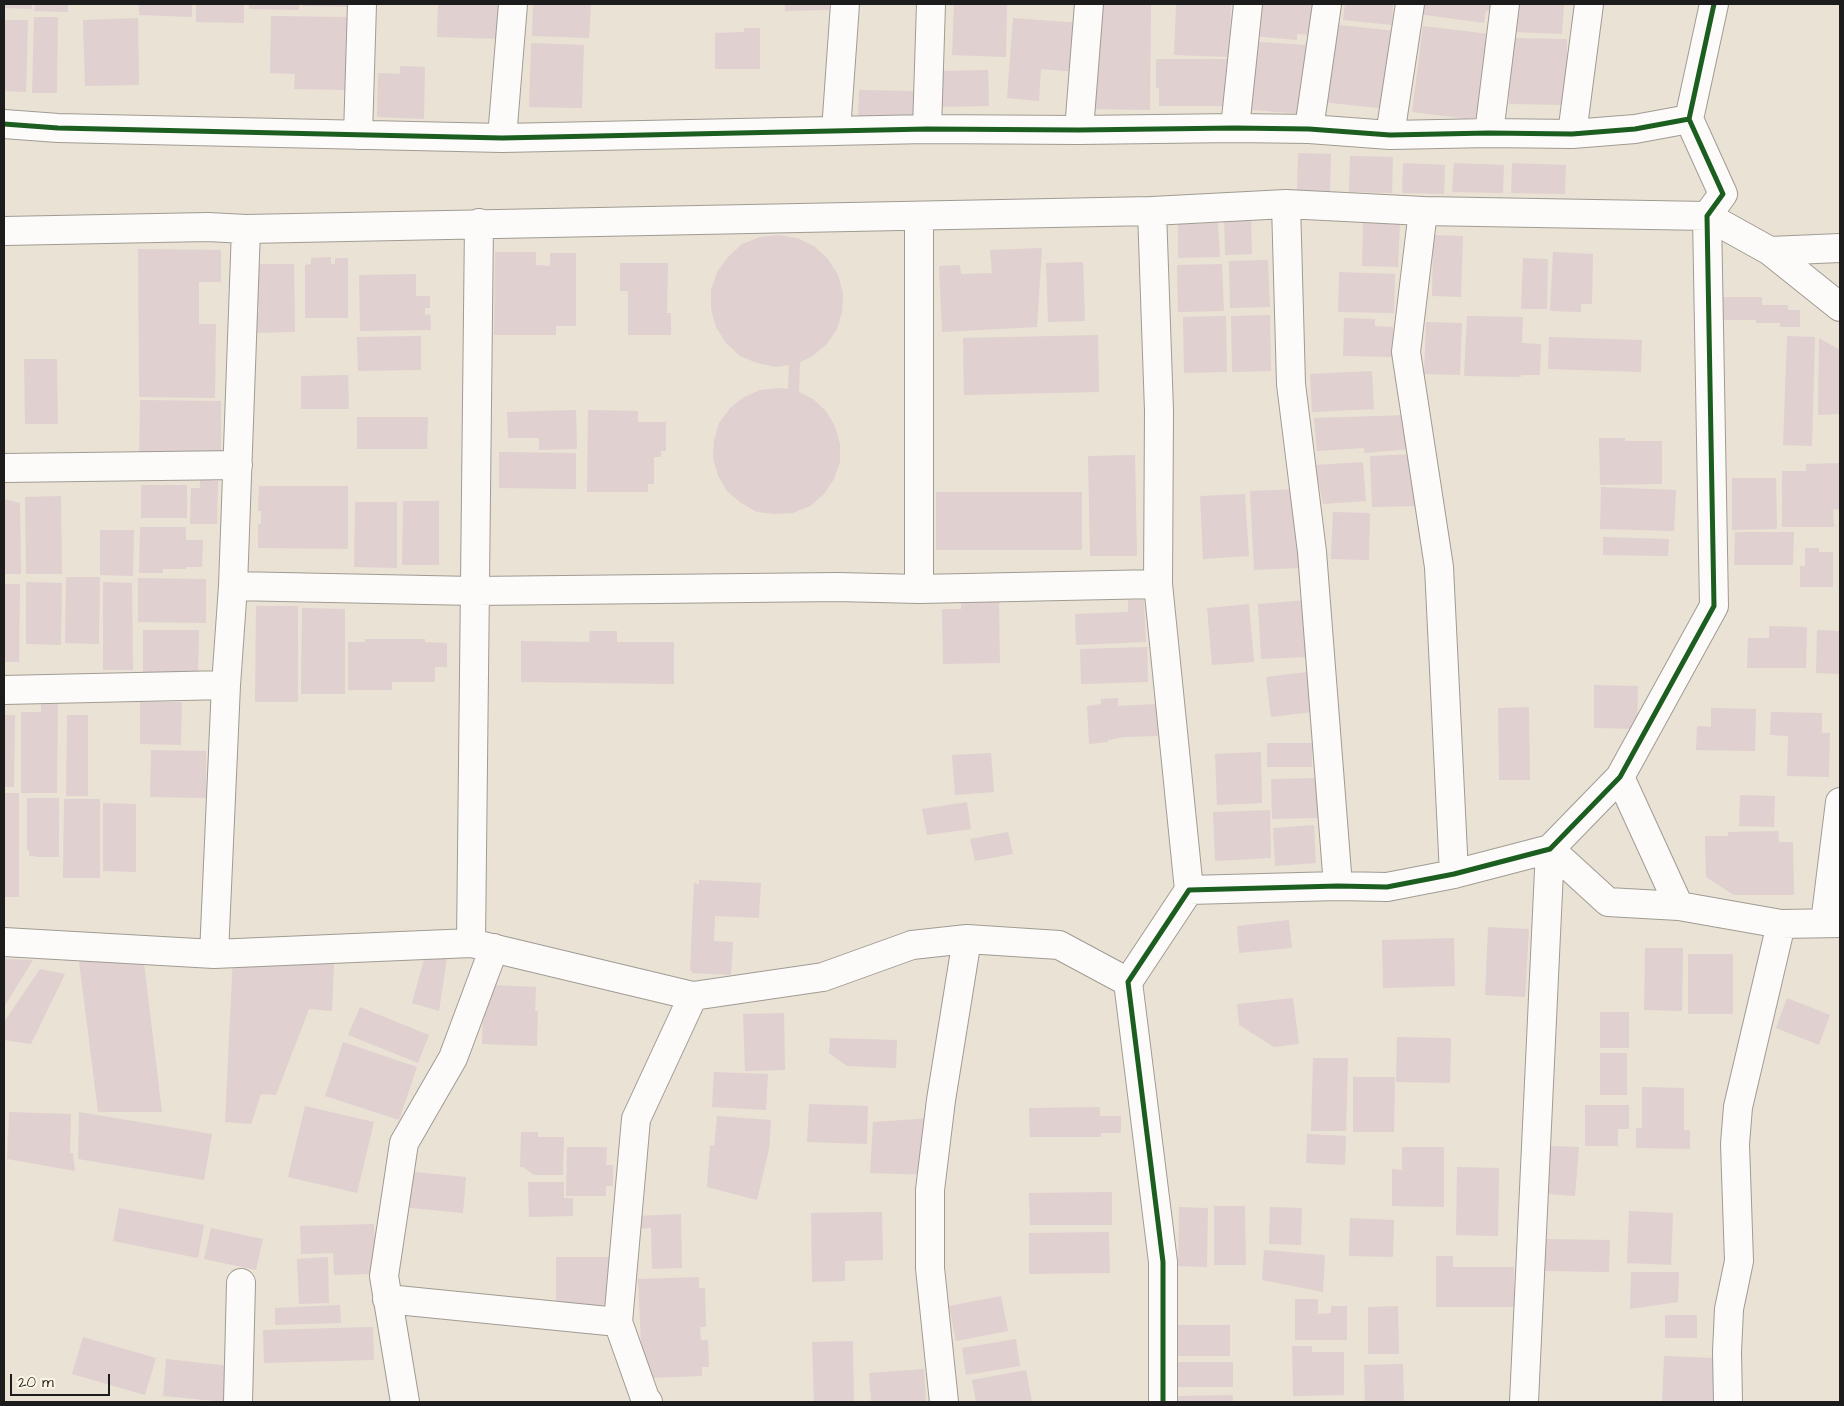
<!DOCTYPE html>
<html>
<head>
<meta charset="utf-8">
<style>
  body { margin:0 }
  #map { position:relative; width:1844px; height:1406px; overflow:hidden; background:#eae2d4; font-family:"Architects Daughter",sans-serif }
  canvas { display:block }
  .frame { position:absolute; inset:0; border:5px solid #1c1c1c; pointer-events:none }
  .scale { position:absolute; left:10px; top:1374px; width:100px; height:22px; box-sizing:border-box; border:2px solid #1c1c1c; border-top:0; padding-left:6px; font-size:15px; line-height:18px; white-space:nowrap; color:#1c1c1c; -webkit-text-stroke:4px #fcf5e5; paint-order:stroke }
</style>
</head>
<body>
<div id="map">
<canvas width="1844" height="1406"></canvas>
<div class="frame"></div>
<div class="scale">20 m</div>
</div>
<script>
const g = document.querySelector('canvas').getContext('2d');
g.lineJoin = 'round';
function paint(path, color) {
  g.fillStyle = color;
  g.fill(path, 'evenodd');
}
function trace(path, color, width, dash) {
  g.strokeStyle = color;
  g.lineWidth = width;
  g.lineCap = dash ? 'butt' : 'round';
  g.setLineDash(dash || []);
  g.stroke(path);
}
paint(new Path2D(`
  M4 4H32V9L4 8Z
  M35 4H68V12L34 11Z
  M139 4H192V17L139 15Z
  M196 4H244V23L196 22Z
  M249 4H299V10L249 9Z
  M303 4H352V7L303 6Z
  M438 4H504L503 39 437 37Z
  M533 4H591L589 38 532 36Z
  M785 4H829V10L785 11Z
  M954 4H1007L1006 57 952 55Z
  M1092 4H1151L1150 110 1091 109Z
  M1176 4H1231L1229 57 1174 55Z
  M1255 4H1314L1311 35 1297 34V40L1252 36Z
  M1345 4H1393L1392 25 1343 20Z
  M1419 4H1495L1494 12 1486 11 1484 23 1418 14Z
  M1514 4H1564L1562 34 1513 32Z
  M271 16 347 17 346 90 294 89 295 74 270 73Z
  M34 17H58L57 93H32Z
  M138 18 139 85 85 86 83 20Z
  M1013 18 1080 23 1077 72 1041 69 1039 101 1007 98Z
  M4 20H28L26 92 4 91Z
  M1329 24 1396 31 1388 109 1321 102Z
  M1423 26 1489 34 1477 120 1412 112Z
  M744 28H760V69H715V33L744 32Z
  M1510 38 1567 39V105L1509 104Z
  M1248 41 1306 45 1301 114 1242 109Z
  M531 43 584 45 582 108 529 107Z
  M1156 59H1229V106H1159V88H1156Z
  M400 66 425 67 424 119 377 117 378 73 400 74Z
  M988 70 989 106 936 107 935 71Z
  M859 90 913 91V121L858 120Z
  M1298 153 1331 154 1330 192 1297 191Z
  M1350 156 1393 157 1392 193 1349 192Z
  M1403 163 1445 165 1444 194 1402 193Z
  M1454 163 1504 165 1503 193 1452 192Z
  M1512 163 1566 165 1565 194 1511 193Z
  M1251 214 1252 254 1225 255 1224 215Z
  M1363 221 1400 222 1398 267 1362 266Z
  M1218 223 1220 257 1178 258V224Z
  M779 235 797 238 814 246 828 259 838 275 843 293 842 312 837 329 826 345 811 357 800 362 799 392 813 399 826 411 835 426 840 444V462L834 479 824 494 810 506 793 513 775 514 757 512 741 503 727 491 718 476 713 458 714 441 719 423 730 408 744 397 760 390 779 388 788 389 789 365 776 367 757 363 740 356 726 343 716 327 711 309V290L717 272 728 257 742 244 760 237Z
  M1433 235 1463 236 1461 297 1432 296Z
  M1042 248 1037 327 942 332 939 266 960 265 961 274 992 273 990 250Z
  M138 249 221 250V282H199V324H216L215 398 139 397Z
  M495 252H536V265L550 266V253H576V326H556V335H494Z
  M1553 252 1593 254 1592 304H1581V312L1550 311Z
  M331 257V264H335V258H348V318H305V265L311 264V258Z
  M1523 258 1548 259 1547 309H1521Z
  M1268 260 1270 307 1230 308 1229 261Z
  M1083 262 1085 321 1048 322 1046 263Z
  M620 263H668L667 313H671V335H628V291H620Z
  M254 264H294L295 332 255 333 254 313H259V306H254Z
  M1222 264 1224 311 1178 312 1177 265Z
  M1339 272 1395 274 1394 313 1338 312Z
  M416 274V296H430V308H425V315L430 314 431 330 360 331 359 275Z
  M1719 297H1762V305H1788V310H1800V327H1780V323H1756V320H1719Z
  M1270 315 1271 371 1232 372 1231 316Z
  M1226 316 1227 372 1184 373 1183 317Z
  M1467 316 1523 317 1522 343 1541 344 1540 375H1521V377L1464 376Z
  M1344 318 1375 319V326L1393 327V357L1343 356Z
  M1426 322 1462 323 1460 375 1424 374Z
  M1098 335 1099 392 964 395 963 338Z
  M421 336V370L358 371 357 337Z
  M1787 336 1815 337 1812 446 1783 445Z
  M1549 337 1642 340 1641 372 1548 369Z
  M1819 338 1840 350V414L1818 415Z
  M24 359H57L58 424H25Z
  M1372 371 1374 409 1312 412 1310 374Z
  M348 375 349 409H301V376Z
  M140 400 221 401V457H139Z
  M576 410 577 449 539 450V438H508L507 412Z
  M588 410 638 411V422H666V451H661V457H654V484H648V492H587Z
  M1407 415 1413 449 1364 453V448L1317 451 1314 418Z
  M357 417H428L427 449H357Z
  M1599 438H1625V441H1662V484L1600 485Z
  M499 452 576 453V489L499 488Z
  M1415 454 1418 506 1372 507 1370 456Z
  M1135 455 1137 556H1090L1088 456Z
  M1363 462 1366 501 1323 504 1315 465Z
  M1840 463V509L1833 510 1834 527H1782V471H1806V464Z
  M1732 478H1776L1777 529 1732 530Z
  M200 480 218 481 217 524H190L191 488H200Z
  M141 485H187V518H141Z
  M259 486H348V549L258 548V524H261V511H258Z
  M1601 487 1676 490 1674 531 1600 529Z
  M1296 489 1300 568 1254 570 1250 491Z
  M936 492H1082V550H936Z
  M1245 494 1249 556 1203 559 1200 496Z
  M61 496 62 574H26L25 497Z
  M4 499 20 503 21 574H4Z
  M403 501H439V565H402Z
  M355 502H397V568L354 567Z
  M1333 512 1370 513 1369 560 1331 559Z
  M140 527H186V540H203L202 567H186V569H163V573H139Z
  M100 530H134L133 576 100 575Z
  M1735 532H1794L1793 565H1734Z
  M1603 537 1669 539 1668 556 1603 555Z
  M1805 548H1819V552H1833V587H1800V566H1805Z
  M66 577H100L99 644 65 643Z
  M138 578 206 579V623L138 622Z
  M26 582 62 583 61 645 26 644Z
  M103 582 132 583 133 670H103Z
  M4 584H20L19 662H4Z
  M1128 600H1144L1146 642 1076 645 1075 614 1128 612Z
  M1307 600 1310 657 1261 659 1258 604Z
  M999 602 1000 663 943 664 942 609H961V603Z
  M1249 604 1254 662 1212 665 1207 608Z
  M256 606H298V702H255Z
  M302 608 345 609V694H301Z
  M1769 626 1807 627 1806 668H1747L1748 638H1769Z
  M143 630H199L198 673 143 672Z
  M1817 630 1840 631V674L1816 673Z
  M590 631H617V642H674V684L521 682V641L589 642Z
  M365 639H425V642L447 643V667H435V682H392V690H348V642H365Z
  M1147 647 1148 682 1081 684 1080 649Z
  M1307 672 1312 712 1271 717 1266 677Z
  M1594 685 1638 686 1637 729 1594 728Z
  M1118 698V706L1156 704 1158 736 1124 737 1108 740V742L1089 744 1087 706 1101 704V699Z
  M140 702H182L181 745 140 744Z
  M41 704H58L57 793H21V712H41Z
  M1529 707 1530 780H1499L1498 708Z
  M1711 708 1756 709 1755 751 1696 750 1697 726 1711 727Z
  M1771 712 1822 713V733H1830L1829 777 1787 776 1788 736 1770 735Z
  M4 715H15L14 787H4Z
  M67 715H88V796H66Z
  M1267 743H1312V767H1267Z
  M151 750 206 751V798L150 797Z
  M1261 752 1262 803 1217 805 1215 754Z
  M991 753 994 792 955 795 952 755Z
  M1318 778 1319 818 1272 819 1271 779Z
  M4 793H19V897H4Z
  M1740 795 1775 796 1774 827 1739 826Z
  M27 798H59V857H35V856H29V850H27Z
  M64 799H100V878H63Z
  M967 802 971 829 927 835 922 809Z
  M103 803 136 804V872L103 871Z
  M1270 810 1271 858 1215 861 1213 812Z
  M1314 825 1316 863 1275 866 1273 828Z
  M1778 831 1779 842H1793L1794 895H1734L1706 877 1705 836H1728V832Z
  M1008 832 1013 854 975 861 970 839Z
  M699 880 761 883 759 918 715 916 714 941 733 942 731 975 692 973V971L690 970 694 883 699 884Z
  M1289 920 1292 948 1239 953 1237 926Z
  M1488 927 1529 929 1525 997 1485 995Z
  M1454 938 1455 986 1383 988 1382 940Z
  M1645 948H1683L1682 1011 1644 1010Z
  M448 951 439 1011 412 1003 426 952Z
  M78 953 143 955 162 1112H98Z
  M1688 954H1733V1014H1688Z
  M233 957 334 962 332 1011 309 1009 276 1095 261 1094 251 1124 225 1122Z
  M4 959 33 960 4 1007Z
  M40 969 65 974 31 1044 4 1040V1022Z
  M490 985 536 987 535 1011H538L537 1046 482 1044 483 1004H489Z
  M1293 998 1299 1044 1274 1047 1239 1025 1237 1004Z
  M1787 998 1830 1015 1819 1045 1776 1028Z
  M360 1007 429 1035 418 1063 348 1035Z
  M1600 1012H1629V1048H1600Z
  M784 1013 785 1070 745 1071 743 1014Z
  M1397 1037 1451 1038 1450 1083 1396 1082Z
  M830 1038 897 1040 896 1068 847 1066 829 1053Z
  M343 1042 417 1067 399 1120 325 1096Z
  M1600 1053H1627V1095H1600Z
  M1313 1058H1348L1346 1131H1311Z
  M714 1072 768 1074 766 1110 712 1107Z
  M1353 1077H1395L1394 1132H1353Z
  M1642 1087 1684 1088V1130H1690V1149L1636 1148V1128H1642Z
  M809 1104 868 1106 867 1144 807 1142Z
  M1585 1105H1629V1129H1618V1146H1585Z
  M305 1106 374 1122 357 1193 288 1177Z
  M1100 1107V1116H1121V1133H1101V1137H1030L1029 1108Z
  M9 1112 71 1114 70 1153H73L75 1171 7 1159Z
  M79 1112 212 1134 204 1180 78 1159Z
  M717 1116 771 1120 769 1149 757 1200 707 1187 710 1145 714 1146Z
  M933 1118 930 1175 870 1173 873 1122Z
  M521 1132H538V1137H564L563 1175H534L523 1167H520Z
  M1307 1134 1346 1136 1345 1165 1306 1163Z
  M1550 1146 1579 1147 1575 1196 1548 1194Z
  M567 1147H607L606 1165H613V1186H606V1196H566Z
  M1402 1147H1444V1207L1392 1206V1169L1402 1170Z
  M1457 1167 1499 1168 1498 1236 1456 1235Z
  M404 1171 466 1177 463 1213 401 1207Z
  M528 1182H564V1198H573V1216L529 1217Z
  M1112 1192V1225H1030L1029 1193Z
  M1214 1206H1245L1246 1265H1214Z
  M1179 1207 1208 1208 1207 1267 1178 1266Z
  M1270 1207 1302 1208 1301 1245 1269 1244Z
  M119 1208 204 1225 198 1258 113 1241Z
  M1629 1211 1673 1213 1671 1265 1627 1263Z
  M882 1212 883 1260 845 1261V1281L812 1282 811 1213Z
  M681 1214 682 1268 652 1269 651 1228 637 1229 636 1216Z
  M1350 1218 1394 1220 1393 1257 1349 1256Z
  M374 1224 375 1274 334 1275 333 1253 301 1254 300 1226Z
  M211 1228 263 1239 256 1270 204 1259Z
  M1109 1232 1110 1273 1029 1274V1233Z
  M1543 1239 1610 1240 1609 1272 1543 1271Z
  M1264 1250 1325 1255 1323 1292 1262 1280Z
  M1436 1256H1453V1267H1514V1307H1436Z
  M328 1257 329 1303 299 1304 297 1259Z
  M556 1257H617V1305H556Z
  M1631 1272H1679L1678 1302 1630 1309Z
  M699 1277V1288H705L706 1327H700L701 1340H708L709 1367H702V1376L648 1378 642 1366 638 1279Z
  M1001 1296 1008 1331 956 1341 949 1306Z
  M1295 1299H1318V1314L1331 1313V1306H1347V1340H1295Z
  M340 1305 341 1323 275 1325V1308Z
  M1398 1306 1399 1354H1368V1307Z
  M1665 1315H1697V1338H1665Z
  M1167 1325H1230V1356H1167Z
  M373 1327 374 1360 264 1363 263 1330Z
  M83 1337 156 1358 145 1395 72 1374Z
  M1016 1339 1020 1366 966 1375 962 1348Z
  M853 1341 854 1402H814L812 1342Z
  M1292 1346H1312V1352H1344V1395L1293 1396Z
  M1664 1356 1715 1358 1713 1402H1662Z
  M166 1359 229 1366 225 1402 163 1396Z
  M1171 1362H1233V1387H1171Z
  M1403 1364 1404 1402H1365L1364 1365Z
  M924 1369 926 1402H871L869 1373Z
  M1026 1370 1032 1402H976L972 1380Z
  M1233 1395V1402H1174V1396Z`), '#e0d0d0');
const street = new Path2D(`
  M4 124 58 128 502 138 927 129 1079 130 1235 128 1309 129 1390 135 1489 133 1572 134 1635 129 1689 119
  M1235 128 1248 4
  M927 129 931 4
  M1309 129 1327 4
  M1079 130 1089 4
  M836 131 845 4
  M1489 133 1505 4
  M1572 134 1589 4
  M358 135 362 4
  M1390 135 1410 4
  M502 138 513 4
  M1286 204 1291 384 1312 552 1338 886
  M1423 211 1406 352 1439 567 1454 874
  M246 229 233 586 474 591 838 587 919 589 1158 584
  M4 231 208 227 246 229C548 221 850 219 1152 211
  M1770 251 1840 307
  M4 468 238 465
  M919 589V217
  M4 690 226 685 233 586
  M1620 777 1679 906
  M1550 849 1608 902 1679 906 1781 924 1840 923
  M1189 890 1158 584 1159 411 1152 211 1286 204 1423 211 1707 216 1770 251 1840 248
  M1825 923 1840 802
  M4 942 214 954 471 943 479 223
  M471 943 693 996 823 977 912 945 967 939 1059 945 1128 982
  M214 954 226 685
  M387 1299 618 1322 646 1401 648 1402
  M618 1322 636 1119 693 996
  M238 1402 241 1283
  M405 1402 384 1276 404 1143 453 1058 494 948
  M944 1402 930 1268V1190L941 1100 967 939
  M1163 1402V1262L1128 982 1189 890 1338 886 1387 887 1454 874 1550 849 1620 777 1714 606 1707 216 1723 194 1689 119 1714 4
  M1524 1402 1550 849
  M1728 1402 1727 1352 1729 1309 1739 1261 1735 1144 1738 1107 1781 924`);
trace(street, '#a09b93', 30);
trace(street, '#fcfbf9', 28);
trace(new Path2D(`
  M4 124 58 128 502 138 927 129 1079 130 1235 128 1309 129 1390 135 1489 133 1572 134 1635 129 1689 119
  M1163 1402V1262L1128 982 1189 890 1338 886 1387 887 1454 874 1550 849 1620 777 1714 606 1707 216 1723 194 1689 119 1714 4`), '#1b5e20', 5);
</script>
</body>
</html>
